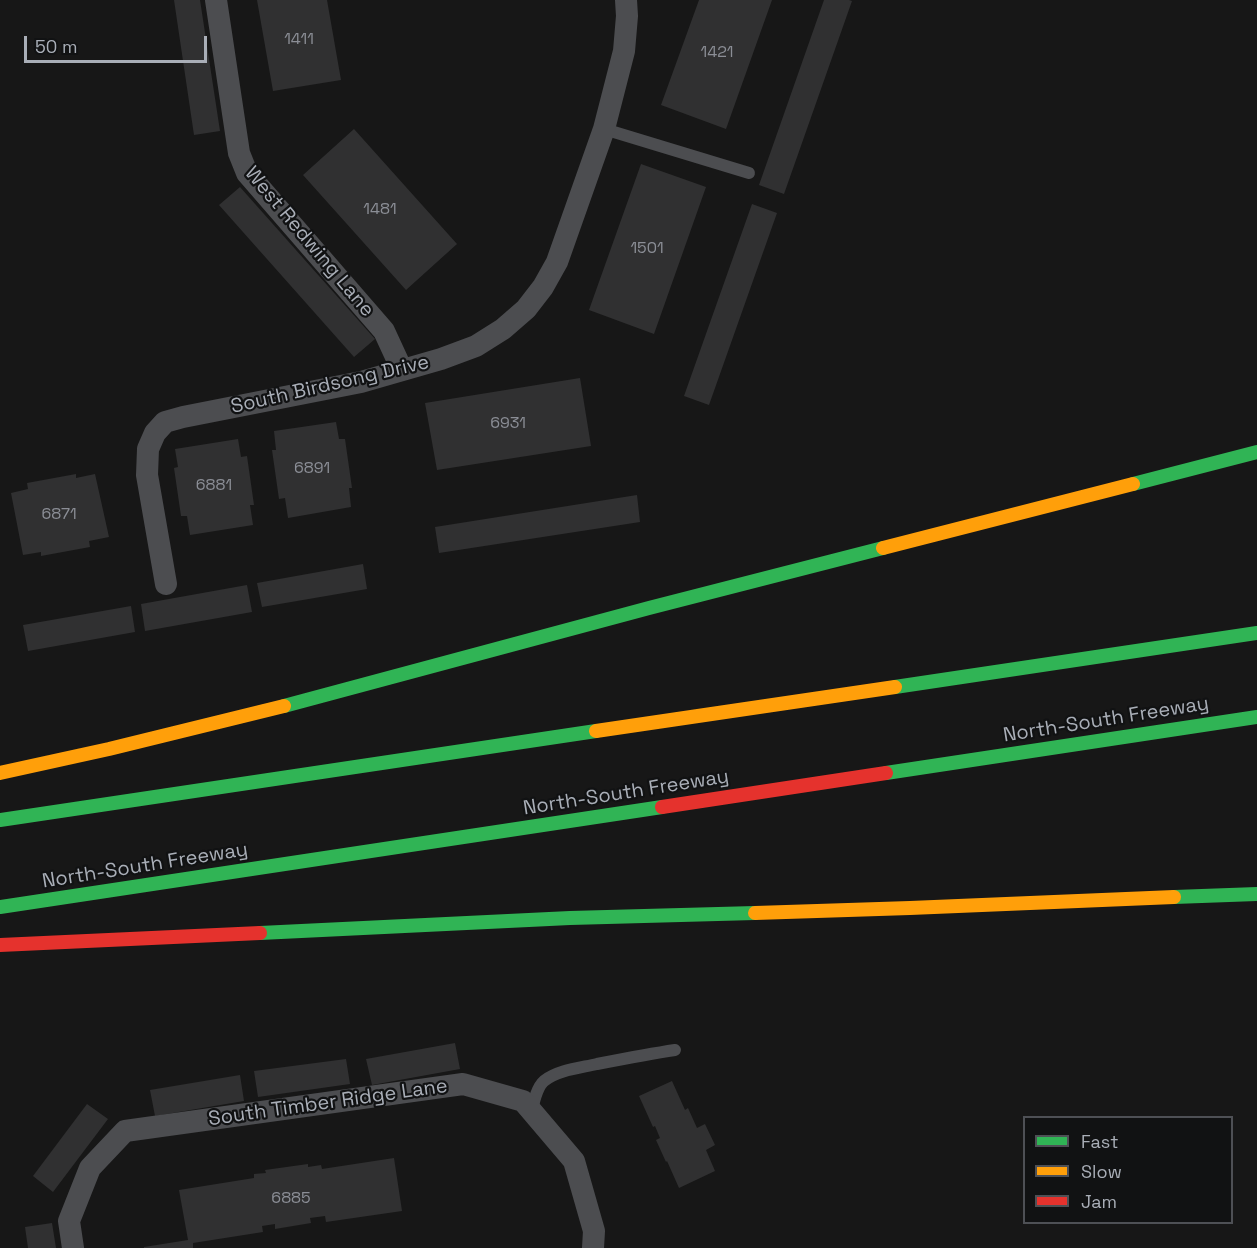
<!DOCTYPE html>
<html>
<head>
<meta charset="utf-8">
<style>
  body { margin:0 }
  #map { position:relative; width:1257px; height:1248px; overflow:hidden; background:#171717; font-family:"Space Grotesk",sans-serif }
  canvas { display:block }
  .legend { position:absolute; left:1023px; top:1116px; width:210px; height:108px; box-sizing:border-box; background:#111213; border:2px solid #4e5055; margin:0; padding:8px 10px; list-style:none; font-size:18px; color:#a9aeb7 }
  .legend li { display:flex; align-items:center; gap:12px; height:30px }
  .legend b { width:30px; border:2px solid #4e5055 }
  .scale { position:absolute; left:24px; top:36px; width:183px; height:27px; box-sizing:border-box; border:3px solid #a9aeb7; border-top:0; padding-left:8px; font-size:18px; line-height:21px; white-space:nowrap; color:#a9aeb7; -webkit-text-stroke:4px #111213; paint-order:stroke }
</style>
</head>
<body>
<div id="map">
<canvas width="1257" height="1248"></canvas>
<ul class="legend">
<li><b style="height:8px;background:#30b455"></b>Fast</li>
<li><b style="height:8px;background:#ff9f0a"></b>Slow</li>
<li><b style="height:8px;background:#e5322d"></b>Jam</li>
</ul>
<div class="scale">50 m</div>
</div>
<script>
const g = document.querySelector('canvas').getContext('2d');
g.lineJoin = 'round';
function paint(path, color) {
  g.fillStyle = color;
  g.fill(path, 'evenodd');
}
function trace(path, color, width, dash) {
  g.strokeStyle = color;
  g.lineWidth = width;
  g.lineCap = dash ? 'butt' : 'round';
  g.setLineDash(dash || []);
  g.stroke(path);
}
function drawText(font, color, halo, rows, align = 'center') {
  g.font = font + ' "Space Grotesk",sans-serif';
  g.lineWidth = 4.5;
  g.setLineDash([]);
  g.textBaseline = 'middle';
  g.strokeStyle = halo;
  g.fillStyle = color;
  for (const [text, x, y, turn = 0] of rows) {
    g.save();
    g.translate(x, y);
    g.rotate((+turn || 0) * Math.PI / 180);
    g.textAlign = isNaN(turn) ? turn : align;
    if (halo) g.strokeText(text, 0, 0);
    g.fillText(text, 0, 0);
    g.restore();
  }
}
paint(new Path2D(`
  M174 0H200L220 131 194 135Z
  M257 0H327L341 80 273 91Z
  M699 0H772L726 129 661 105Z
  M824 0H849L852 1 784 194 759 185Z
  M354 129 457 244 406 290 303 175Z
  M641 164 706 187 654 334 589 310Z
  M240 187 375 339 354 357 219 205Z
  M752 204 777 213 709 405 684 396Z
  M580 378 591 446 437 470 425 403Z
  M336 422 339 439H345L352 488H349L351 507 288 518 285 498 279 499 272 450H276L274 431Z
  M238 439 241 457 247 456 254 505H250L253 525 190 535 187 516H181L174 468 178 467 175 449Z
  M76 474V478L95 474 109 537 89 541 90 547 41 556V552L23 555 11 493 28 489 27 483Z
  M637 495 640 522 439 553 435 527Z
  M363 564 367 589 262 607 257 583Z
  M247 585 252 612 145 631 141 604Z
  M131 606 135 632 28 651 23 625Z
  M455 1043 460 1069 372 1085 366 1059Z
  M346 1059 350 1084 258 1097 254 1071Z
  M240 1075 244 1101 155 1116 150 1090Z
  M672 1081 685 1110 688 1108 697 1128 705 1124 715 1145 706 1150 715 1171 679 1188 667 1161 666 1162 656 1140 660 1138 655 1126 653 1127 639 1096Z
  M87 1104 108 1119 53 1192 33 1176Z
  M394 1158 402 1211 326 1222 325 1216 310 1218 311 1223 275 1229V1224L262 1226 263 1232 193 1243V1248H144V1247L188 1240 179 1190 254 1178V1174L266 1173 265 1170 308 1164V1167L321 1165 322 1169Z
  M52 1223 56 1248H28L25 1227Z`), '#303031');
trace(new Path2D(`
  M604 129 749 173
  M532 1110C534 1101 537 1087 544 1081 558 1070 580 1068 597 1064 623 1059 649 1054 675 1050`), '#4c4d50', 12);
trace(new Path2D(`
  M216 0 239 153 247 173 384 331 402 370
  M166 584 147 475 148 449 155 433 165 422 183 417 361 382 441 359 476 346 503 329 526 309 543 287 557 262 604 129 624 51 627 16 626 0
  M73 1248 69 1221 90 1168 125 1131 463 1084 523 1101 574 1161 594 1231 593 1248`), '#4c4d50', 22);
trace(new Path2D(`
  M1133 484 1257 452
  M895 687 1257 633
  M284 706 649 608 883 548
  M886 773 1257 717
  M0 820 596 731
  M1174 897 1257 894
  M0 907 662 807
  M260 933 570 918 755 913`), '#30b455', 14);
trace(new Path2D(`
  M883 548 1133 484
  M596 731 895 687
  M0 773 109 749 284 706
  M755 913 910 908 1174 897`), '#ff9f0a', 14);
trace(new Path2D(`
  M662 807 886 773
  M0 945 260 933`), '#e5322d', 14);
drawText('16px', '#8b8e96', null, [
  ["1411",299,40],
  ["1421",717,53],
  ["1481",380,210],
  ["1501",647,249],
  ["6931",508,424],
  ["6891",312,469],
  ["6881",214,486],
  ["6871",59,515],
  ["6885",291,1199]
]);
drawText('20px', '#a9aeb7', '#111213', [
  ["West Redwing Lane",309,242,50],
  ["South Birdsong Drive",330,385,-13],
  ["North-South Freeway",1106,720,-9],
  ["North-South Freeway",626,793,-9],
  ["North-South Freeway",145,866,-9],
  ["South Timber Ridge Lane",328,1103,-8]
]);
</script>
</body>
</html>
